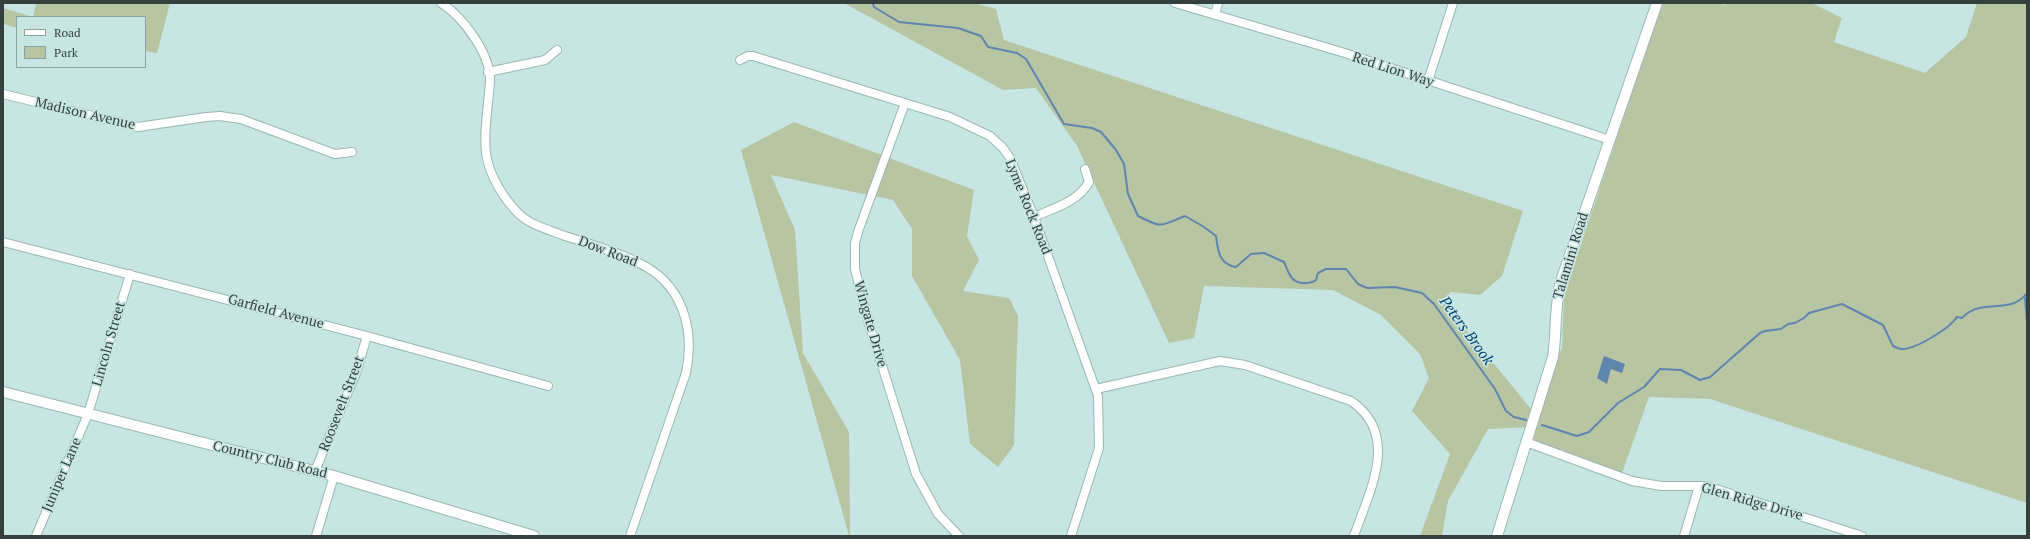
<!DOCTYPE html>
<html>
<head>
<meta charset="utf-8">
<style>
  body { margin:0 }
  #map { position:relative; width:2030px; height:539px; overflow:hidden; background:#c7e6e3; font-family:"PT Serif",serif }
  canvas { display:block }
  .frame { position:absolute; inset:0; border:4px solid #33403e; pointer-events:none }
  .legend { position:absolute; left:16px; top:16px; width:130px; height:52px; box-sizing:border-box; background:#c7e6e3; border:1px solid #8ca4a1; margin:0; padding:5px 7px; list-style:none; font-size:12px; color:#33403e }
  .legend li { display:flex; align-items:center; gap:8px; height:20px }
  .legend b { width:20px; border:1px solid #8ca4a1 }
</style>
</head>
<body>
<div id="map">
<canvas width="2030" height="539"></canvas>
<div class="frame"></div>
<ul class="legend">
<li><b style="height:5px;background:#fff"></b>Road</li>
<li><b style="height:11px;background:#b7c5a2"></b>Park</li>
</ul>
</div>
<script>
const g = document.querySelector('canvas').getContext('2d');
g.lineJoin = 'round';
function paint(path, color) {
  g.fillStyle = color;
  g.fill(path, 'evenodd');
}
function trace(path, color, width, dash) {
  g.strokeStyle = color;
  g.lineWidth = width;
  g.lineCap = dash ? 'butt' : 'round';
  g.setLineDash(dash || []);
  g.stroke(path);
}
function drawText(font, color, halo, rows, align = 'center') {
  g.font = font + ' "PT Serif",serif';
  g.lineWidth = 3.5;
  g.setLineDash([]);
  g.textBaseline = 'middle';
  g.strokeStyle = halo;
  g.fillStyle = color;
  for (const [text, x, y, turn = 0] of rows) {
    g.save();
    g.translate(x, y);
    g.rotate((+turn || 0) * Math.PI / 180);
    g.textAlign = isNaN(turn) ? turn : align;
    if (halo) g.strokeText(text, 0, 0);
    g.fillText(text, 0, 0);
    g.restore();
  }
}
paint(new Path2D(`
  M36 3H170L157 53 145 51V17H33Z
  M844 3H975L996 9 1004 40 1523 211 1502 276 1480 295 1450 292 1446 305 1535 414 1562 347 1564 295 1662 3H1718L1725 5 1726 3H1812L1842 18 1834 42 1925 73 1966 37 1977 3H2027V503L1710 399 1649 397 1622 473 1525 444 1531 427 1488 429 1448 501 1442 536H1420L1450 454 1412 411 1429 378 1420 354 1381 315 1333 290 1204 286 1194 338 1169 343 1077 146 1036 88 1003 90Z
  M3 8 33 17H17V28L4 24 3 26Z
  M794 122 974 190 967 236 979 260 963 291 1009 298 1018 316 1014 445 998 467 970 444 960 360 912 276V229L893 200 771 175 795 230 803 353 849 432 850 536H849L741 150Z`), '#b7c5a2');
paint(new Path2D(`
  M1604 356 1625 364 1622 373 1611 369 1607 384 1597 378Z`), '#5e86af');
trace(new Path2D(`
  M873 3 874 7 899 22 958 28 981 36 988 47 1017 53 1026 59 1064 124 1092 128 1101 132 1116 150 1124 164 1128 194 1138 216C1164 229 1159 226 1185 216L1204 227 1216 236C1218 251 1219 264 1236 267L1251 254 1264 253 1284 262C1289 272 1290 283 1304 283 1308 283 1312 283 1316 280L1318 273 1326 269H1346L1358 284 1367 288 1395 287 1422 293 1434 304 1495 389 1506 411 1514 417 1526 420
  M2025 298 2027 322
  M1542 425 1577 436 1589 432 1618 403 1644 387 1660 369 1681 370 1700 380 1710 377 1760 333 1765 331 1781 329 1788 324 1795 323 1804 318 1809 313 1842 304 1883 325 1893 346C1895 347 1899 349 1902 349 1916 349 1949 329 1957 317L1962 318C1981 297 2010 316 2027 293`), '#5e86af', 2);
const minor = new Path2D(`
  M441 3C463 17 490 53 490 80 489 104 483 129 486 153 489 175 503 198 519 214 530 225 550 230 565 236 589 244 616 251 639 263 683 284 695 329 686 373L630 536
  M1175 3 1345 53 1610 140
  M1215 15 1218 3
  M740 60 748 56H753L950 117 990 136 1003 148 1010 158 1034 217 1098 396 1099 448 1071 536
  M488 72 545 60 557 50
  M1428 81 1453 3
  M3 94 138 127 206 117 220 116 241 119 335 154 352 152
  M905 103 859 229 855 243V269L869 324 916 474 938 514 959 536
  M1034 217C1054 208 1078 202 1089 182L1085 169
  M3 242 367 336 548 386
  M1096 389 1220 361 1245 365 1351 401C1401 435 1369 492 1354 536
  M1526 442 1632 481 1661 486H1707L1862 536
  M315 471 356 373 367 336
  M36 536 88 414 130 274
  M316 536 334 476
  M1684 536 1699 486`);
const tertiary = new Path2D(`
  M3 392 334 476 534 536
  M1497 536 1553 357C1557 332 1554 307 1561 281L1657 3`);
trace(minor, '#99b7b3', 10);
trace(tertiary, '#99b7b3', 12);
trace(minor, '#fff', 8);
trace(tertiary, '#fff', 10);
drawText('14px', '#33403e', '#c7e6e3', [
  ["Red Lion Way",1393,70,18],
  ["Madison Avenue",85,114,13],
  ["Lyme Rock Road",1028,207,68],
  ["Dow Road",608,252,21],
  ["Talamini Road",1571,256,-73],
  ["Garfield Avenue",276,312,15],
  ["Wingate Drive",870,324,74],
  ["Lincoln Street",109,344,-74],
  ["Roosevelt Street",342,404,-69],
  ["Country Club Road",270,460,14],
  ["Juniper Lane",62,475,-67],
  ["Glen Ridge Drive",1752,502,16]
]);
drawText('italic 15px', '#004276', '#c7e6e3', [
  ["Peters Brook",1466,331,54]
]);
</script>
</body>
</html>
